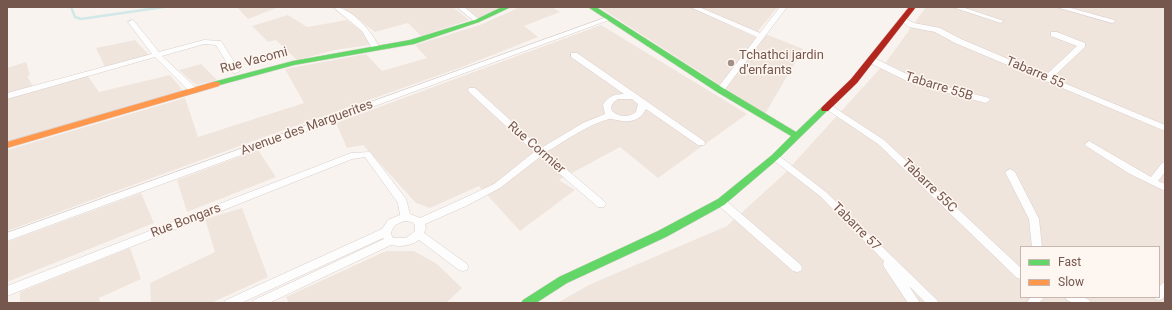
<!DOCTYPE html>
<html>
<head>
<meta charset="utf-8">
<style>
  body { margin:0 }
  #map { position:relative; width:1172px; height:310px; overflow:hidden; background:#f8f3ef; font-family:Roboto,sans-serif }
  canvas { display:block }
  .frame { position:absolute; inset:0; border:8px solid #76574e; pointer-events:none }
  .legend { position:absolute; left:1020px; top:246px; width:140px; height:52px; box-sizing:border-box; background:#fef7f1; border:1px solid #c8b7b0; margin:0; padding:5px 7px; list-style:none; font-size:12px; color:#76574e }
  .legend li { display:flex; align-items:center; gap:8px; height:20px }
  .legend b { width:20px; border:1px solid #c8b7b0 }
</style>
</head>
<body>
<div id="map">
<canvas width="1172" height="310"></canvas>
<div class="frame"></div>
<ul class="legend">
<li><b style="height:5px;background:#63d668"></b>Fast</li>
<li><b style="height:5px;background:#ff974d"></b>Slow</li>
</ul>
</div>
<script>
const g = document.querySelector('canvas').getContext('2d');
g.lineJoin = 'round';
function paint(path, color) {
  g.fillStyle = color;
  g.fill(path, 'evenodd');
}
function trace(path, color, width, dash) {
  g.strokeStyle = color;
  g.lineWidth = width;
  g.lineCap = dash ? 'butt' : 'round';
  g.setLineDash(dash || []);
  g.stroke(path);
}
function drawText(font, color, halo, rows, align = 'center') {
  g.font = font + ' Roboto,sans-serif';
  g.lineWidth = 3;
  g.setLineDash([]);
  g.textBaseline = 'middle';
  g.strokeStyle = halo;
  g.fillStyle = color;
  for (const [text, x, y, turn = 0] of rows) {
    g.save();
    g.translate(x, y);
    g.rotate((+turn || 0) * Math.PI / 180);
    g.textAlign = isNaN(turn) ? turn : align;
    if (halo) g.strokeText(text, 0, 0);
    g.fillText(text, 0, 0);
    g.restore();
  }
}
paint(new Path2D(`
  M237 7H279L248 19Z
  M341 7H453L469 20 421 36 408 23 375 32Z
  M464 7H501L477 19Z
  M520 7H552L560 12 524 26 538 37 462 67 267 136 7 231V150L185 98 198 137 304 103 285 69 366 54 382 71 427 58 415 45 480 25Z
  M599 7H778L758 31 803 49 765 114Z
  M926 7H1165V303H557L591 284 727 226 783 175 886 62ZM1021 247H1159V297H1021Z
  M288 15 307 27 347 20 362 31 370 42 369 45 335 50 297 60 276 40 268 42 252 26Z
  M601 25 747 114 658 178 620 147 559 180 575 190 520 231 479 186 430 208 416 203 363 145 347 148 336 123Z
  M135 40 149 55 105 67 96 48Z
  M26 62 30 75 27 76 36 91 87 75 99 92 170 75 183 91 7 143V68Z
  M201 64 217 80 196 85 179 70Z
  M258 150 276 177 187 212 177 180Z
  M141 193 154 223 7 282V242Z
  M242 208 268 277 211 303H151L150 283 215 252 205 219Z
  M130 248 141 279 99 298 100 303H20V292Z
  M386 251H414L437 264 462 288 446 303H289L286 297Z`), '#f0e5dd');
trace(new Path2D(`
  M71 7 75 17 81 19 164 7`), '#d0e9e8', 2.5);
const street = new Path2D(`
  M333 7C352 7 372 32 380 48L379 50H373L362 31Z
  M457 7H464L481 21 479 22H475Z
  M690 7H699L760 33 780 7H787L723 92H720L716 90 757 37Z
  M952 7H962L1004 21 1000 23 998 22Z
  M1056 7H1067L1114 20 1116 21 1112 23Z
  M607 17 609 18V20L7 241V233Z
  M904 18 914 23 940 28 961 39 1046 75 1077 46 1051 36V32H1057L1085 43V47L1052 78 1165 125V131L955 43 935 32 909 27 900 20Z
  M132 20 134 21 159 52 204 40 221 41 240 71 236 73H233L216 45 204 44 162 56 196 88 197 90 196 92H190L155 57 7 99V93L152 54 128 22Z
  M571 53H577L704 141 705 143 704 145H698L646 109C640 121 629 123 617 120 614 120 612 118 609 119 586 125 566 141 546 152L604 201 606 204 604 207H598L540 157 500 188 466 206 425 224 426 228 424 233 467 264 468 267 467 270 463 271 459 270 419 240C410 246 401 247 391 245L269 303H252L254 300 384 239 383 238 241 303H224L226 300 382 229 388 220 400 215 398 203 365 157 352 159 7 296V286L351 153 370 152 406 199 410 214 420 218 460 200 494 184 534 152 469 92 468 90 469 88H475L541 148 583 123 605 114 603 105C607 97 615 94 624 94L571 57ZM618 99H632L638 104 636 112C628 118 619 117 612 111 610 105 613 102 618 99ZM405 221 412 222 415 225V231L406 238H393L391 234C392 226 397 223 405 221Z
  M868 58H874L917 79 989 98 990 100 986 103 911 83 868 62Z
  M829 104 884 140 1021 268V279L1017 278 878 144 826 109 825 107 826 105Z
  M1089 141 1151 177 1162 163 1165 162V172L1158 181 1165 184V191L1130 174 1086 146 1085 144Z
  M775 154 778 155 826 192 937 300 939 303H926L909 286 920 303H908L884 267 883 264 884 261 820 196 772 159 770 157 772 155Z
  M1010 169 1015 172 1039 219 1042 247H1032L1029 219 1005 172Z
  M721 198 724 199 801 265 802 268 801 271 797 272 793 271 718 205 716 202 718 199Z
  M1165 282C1165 290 1167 303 1155 299L1154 297H1159C1159 290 1158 285 1165 282Z
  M1031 297H1044L1039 303H1026Z
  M1065 297H1083L1089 300 1091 303H1073L1067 300Z`);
const fast = new Path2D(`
  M502 7H511L479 22 414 44 294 65 216 86 212 84 213 82 293 61 410 40 475 20Z
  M588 7H596L723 88 796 132 822 107H828L829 109 778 159 724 205 666 237 567 283 536 303H521L523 300 559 277 658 231 718 199 772 155 791 136 717 92Z`);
const slow = new Path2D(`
  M213 82H219L220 84 219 86 7 148V142Z`);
const jam = new Path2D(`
  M909 7H916L857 83 828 111H822L821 109 822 107 851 79Z`);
trace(street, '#d7cecb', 1);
trace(fast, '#d8ceca', 1);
trace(slow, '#d8ceca', 1);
trace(jam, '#d8ceca', 1);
paint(street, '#fefdfd');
paint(fast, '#63d668');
paint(slow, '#ff974d');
paint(jam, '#b3261e');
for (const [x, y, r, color] of [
  [731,63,4,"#a48e86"]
]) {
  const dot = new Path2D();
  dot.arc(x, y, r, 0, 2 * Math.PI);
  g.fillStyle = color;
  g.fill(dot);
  trace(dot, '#fef7f1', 1.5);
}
drawText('13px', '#76574e', '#fef7f1', [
  ["Tchathci jardin",739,56],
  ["d'enfants",739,71]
], 'left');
drawText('13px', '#76574e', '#fef7f1', [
  ["Rue Vacomi",254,61,-15],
  ["Tabarre 55",1035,73,23],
  ["Tabarre 55B",939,87,17],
  ["Avenue des Marguerites",307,128,-20],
  ["Rue Cormier",536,148,41],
  ["Tabarre 55C",929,186,44],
  ["Rue Bongars",186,221,-21],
  ["Tabarre 57",856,227,45]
]);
</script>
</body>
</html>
